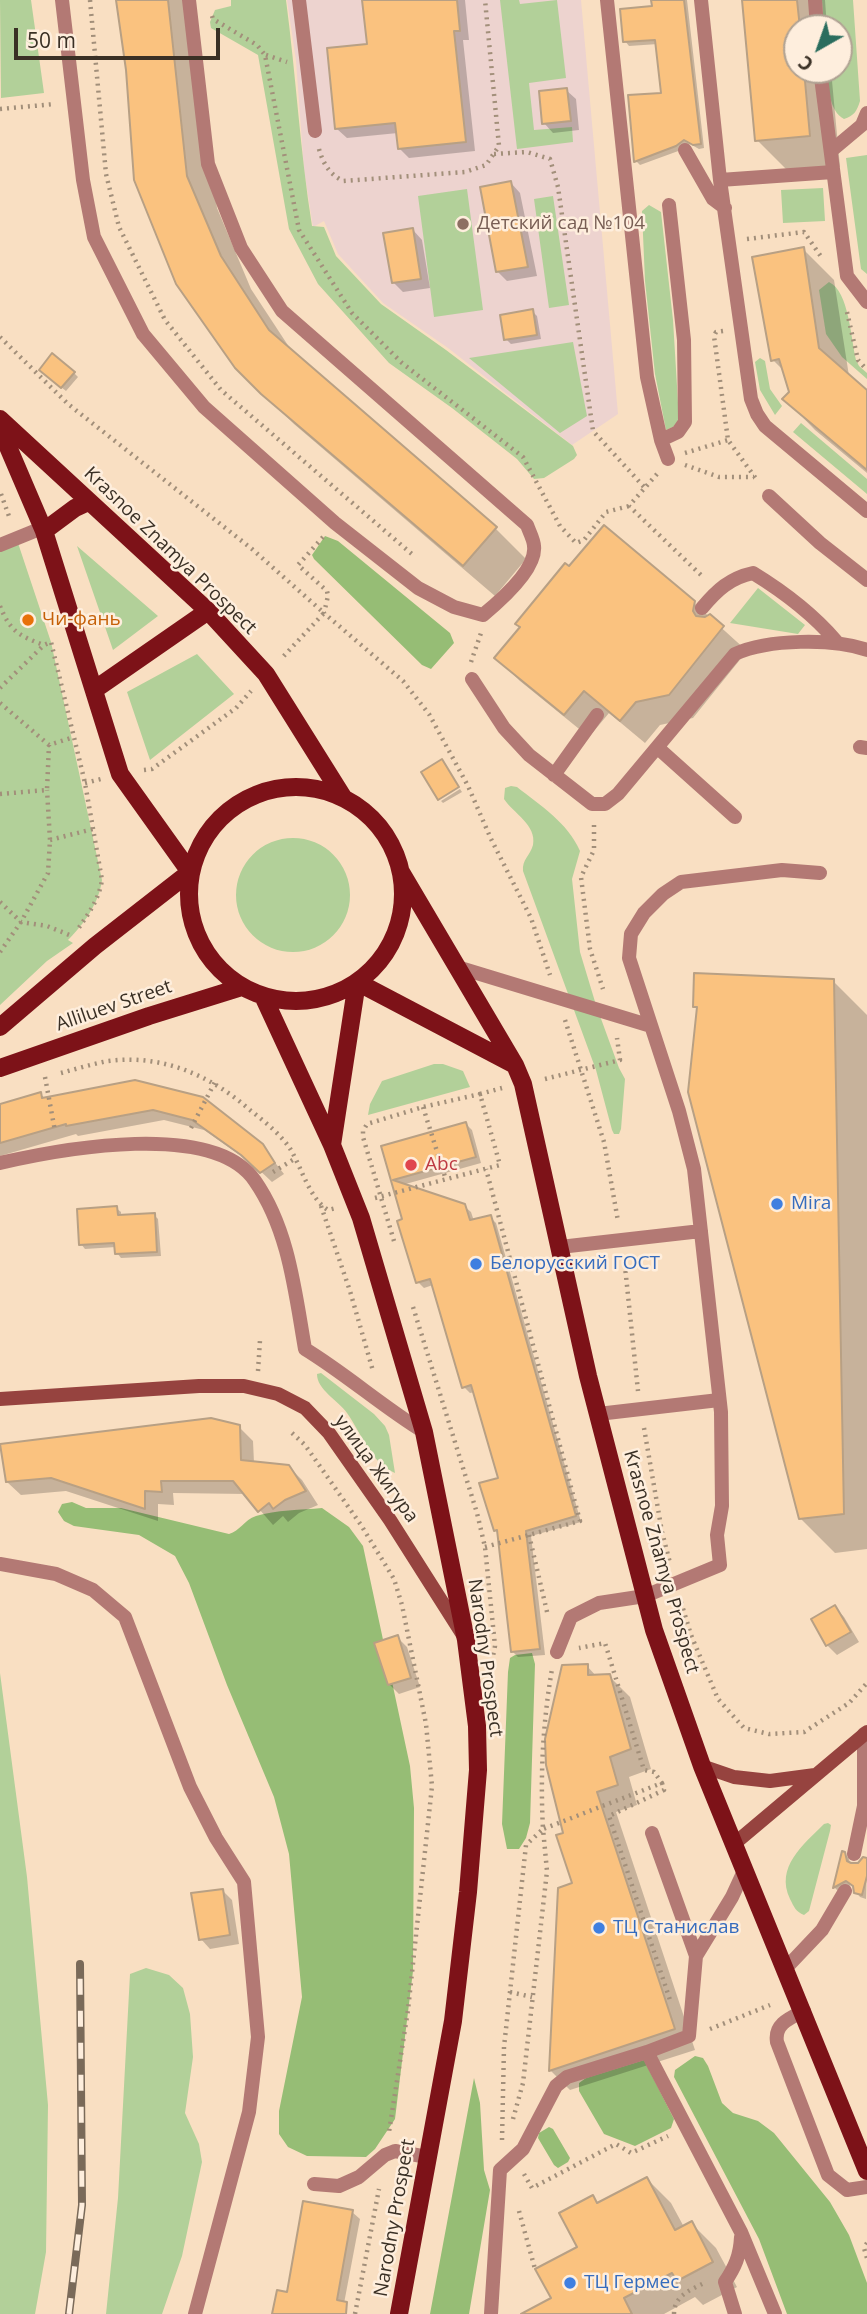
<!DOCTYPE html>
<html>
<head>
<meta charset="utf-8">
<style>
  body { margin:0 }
  #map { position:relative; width:867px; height:2314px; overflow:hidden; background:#f9dfc2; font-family:"Open Sans",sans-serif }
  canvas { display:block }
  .north { position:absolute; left:783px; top:14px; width:70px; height:70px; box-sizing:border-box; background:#feeedd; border:2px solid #b0a293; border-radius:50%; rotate:220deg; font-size:19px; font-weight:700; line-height:28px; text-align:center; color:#3a3025 }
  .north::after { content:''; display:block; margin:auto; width:24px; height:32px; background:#2a6d5e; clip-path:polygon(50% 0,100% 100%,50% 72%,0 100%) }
  .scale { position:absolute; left:14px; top:28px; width:206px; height:32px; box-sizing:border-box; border:4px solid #3a3025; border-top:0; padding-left:9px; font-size:21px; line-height:24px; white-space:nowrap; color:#3a3025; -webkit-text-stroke:5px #feeedd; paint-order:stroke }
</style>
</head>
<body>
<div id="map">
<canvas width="867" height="2314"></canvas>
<div class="north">С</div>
<div class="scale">50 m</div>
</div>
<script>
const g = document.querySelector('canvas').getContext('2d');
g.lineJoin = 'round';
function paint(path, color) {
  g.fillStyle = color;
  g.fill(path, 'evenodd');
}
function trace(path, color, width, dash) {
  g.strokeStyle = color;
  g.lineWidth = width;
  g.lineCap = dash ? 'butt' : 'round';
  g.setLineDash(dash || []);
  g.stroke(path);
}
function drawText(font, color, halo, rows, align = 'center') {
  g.font = font + ' "Open Sans",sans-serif';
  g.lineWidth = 5;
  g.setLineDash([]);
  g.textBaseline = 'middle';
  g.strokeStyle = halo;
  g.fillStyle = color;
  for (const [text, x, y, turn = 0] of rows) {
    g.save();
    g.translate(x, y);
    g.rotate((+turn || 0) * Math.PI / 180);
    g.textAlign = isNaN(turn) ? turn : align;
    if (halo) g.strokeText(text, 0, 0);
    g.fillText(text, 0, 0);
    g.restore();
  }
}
paint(new Path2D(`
  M287 0H581L618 414 572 445 448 348 383 303 338 254 324 221 313 227 304 170 296 61Z`), '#edd3cf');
paint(new Path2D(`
  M0 0H31L44 93 1 98Z
  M231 0H286C296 75 300 151 312 226L324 227 336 256 381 304 446 350 573 446 577 455 574 459 544 478 534 479 517 459 452 408 389 363 318 284 289 229 258 55 211 28 210 22 215 10 231 6Z
  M500 0H519L520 4 557 0 566 78 529 83 534 130 572 127 573 142 517 149Z
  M822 0H853L860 101C857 111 854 116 844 119 829 111 828 86 827 70H839V28H824Z
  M867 155V274L861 269 846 158Z
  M823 188 825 221 783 223 781 190Z
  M467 189 483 310 434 317 418 196Z
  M553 196 569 305 549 308 534 199Z
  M649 205 661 212 673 320 679 419 675 426 666 430 655 374 645 281 642 211Z
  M829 282C849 291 851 339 856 360L859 366 867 373V379L842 357 826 334 819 290Z
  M573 342 587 416 560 433 469 358Z
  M760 358 765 361 770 389 782 406 775 415 760 390 755 362Z
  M801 423 867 479V494L793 432Z
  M17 540 51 642 102 880C99 903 84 924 68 940L73 943 47 961 0 1005V545Z
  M77 546 158 616 113 650Z
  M758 588 805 625 798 634 730 623Z
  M197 654 234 694 150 760 127 692Z
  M511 786 517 787C540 805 568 823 580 851L572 879 580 952 596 1005 619 1068 625 1079 621 1129 619 1134H614L612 1130 596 1070 523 871C522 859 530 856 533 845 537 825 513 813 504 799L505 788Z
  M236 895a57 57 0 1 1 114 0a57 57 0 1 1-114 0Z
  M434 1064H443L463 1071 470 1087 368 1115 370 1104 382 1081Z
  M321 1373 374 1414 385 1426 389 1435 395 1473C370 1462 362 1434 347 1413 338 1400 317 1390 317 1374Z
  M0 1673 27 1877 48 2105 46 2252 35 2314H0Z
  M828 1823 831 1825 830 1831 809 1911 804 1915C796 1912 794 1907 790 1899 775 1867 803 1845 824 1824Z
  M146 1968 169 1975 183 1988 190 2014 193 2057 185 2113 199 2144 202 2162 182 2256 162 2314H106L118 2198 130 1974Z`), '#b2d099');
paint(new Path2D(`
  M325 536 338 541 450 633 454 643 431 669 422 665 314 559 312 555Z
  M72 1502 86 1508H121L229 1534C240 1531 244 1520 256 1516 276 1510 301 1510 322 1508L349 1527 363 1546 410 1766 414 1808 413 1971 395 2119 375 2149 366 2157 307 2156 288 2147 279 2134V2111L302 1997 289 1854 274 1797 227 1685 189 1583 175 1556 139 1535 74 1526 64 1521 58 1512 62 1504Z
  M532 1653 535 1664 530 1823 526 1838 519 1849H507L502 1824 508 1672 510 1658 515 1655Z
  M695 2056 703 2058 708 2066 722 2103 733 2113 758 2121 774 2133 830 2202 849 2235 867 2283V2314H787L759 2239 674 2077 675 2070Z
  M644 2060 674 2119 671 2128 635 2146 604 2134 579 2091V2083L586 2078Z
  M474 2078 480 2103 484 2170 490 2190 469 2314H430Z
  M549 2127 553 2129 570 2158 568 2162 558 2168 554 2165 538 2138 539 2133Z`), '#96bd75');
paint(new Path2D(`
  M118 0H194L217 208 251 289 293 353 495 528 526 559 495 596 294 424 268 398 127 69Z
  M364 0H465L469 40H463L475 151 409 158 399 148 398 133 347 138 337 129 368 46Z
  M653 0H687L704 148 699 149 690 144 681 150 640 165 636 161 663 95 658 44 629 46 625 41 654 8Z
  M744 0H825L827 28H797V70H831L840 167 788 171 757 140Z
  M566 90 576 99 579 130 553 133 544 123Z
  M511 183 520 193 537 276 507 281 498 272Z
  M413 230 422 240 430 288 403 292 393 282Z
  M803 249 834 280 849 376 867 392V473L815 430 785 399 791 392 784 371 773 360Z
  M532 311 537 316 541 339 511 344 506 339Z
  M74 373 78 377 66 391 45 374Z
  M694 603 747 651 693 718 660 725 645 743 609 713 589 737 520 681 497 658Z
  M460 789 462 792 443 803 441 801Z
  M833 981 867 1015V1549L835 1553 800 1518 699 1011 695 1007Z
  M135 1082 262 1146 284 1174 272 1182 254 1165 204 1130 164 1120 78 1136 76 1134 0 1156V1106L40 1094 46 1099Z
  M466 1124 472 1130 481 1163 402 1185 464 1206 471 1212 474 1221 490 1217 496 1223 581 1522 531 1536 545 1655 518 1657 512 1651 499 1534 495 1530 500 1479 475 1392 470 1393 464 1387 433 1285 424 1288 418 1282 404 1221 383 1147Z
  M116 1208 121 1212V1217L154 1215 158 1219 161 1256 121 1258 117 1253 116 1247 85 1249 81 1244Z
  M239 1427 253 1441 254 1463 288 1466 302 1480 318 1505 299 1513 288 1522 283 1516 273 1525 246 1494 173 1493 174 1505 158 1504V1521L66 1491 21 1495 7 1482Z
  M835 1607 844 1617 859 1642 837 1655 827 1645Z
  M397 1637 407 1647 420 1687 399 1694 389 1684Z
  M587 1666 597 1677 609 1676 630 1697 651 1769 629 1777 637 1805 616 1812 695 2050 570 2090 550 2070 574 1884 565 1834Z
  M843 1853 849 1858 850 1865H858L867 1859 866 1899 860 1897 851 1885 839 1892 835 1888Z
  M222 1890 232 1900 239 1944 210 1949 201 1939Z
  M647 2179 671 2203 684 2227 691 2223 716 2248 737 2287 703 2305 695 2297 664 2314H534L553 2299 579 2247 593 2198 599 2204Z
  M352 2212 360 2219 342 2314H274Z`), '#0003');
const building = new Path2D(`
  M116 0H168L187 176 221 256 269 330 497 527 463 566 261 394 235 368 176 284 134 180 126 70Z
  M362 0H457L460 31H454L466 142 398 149 395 123 335 129 327 48 367 44Z
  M651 0H684L701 144 693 145 684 140 676 146 634 162 628 95 661 93 655 40 623 42 620 9 652 6Z
  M742 0H797L800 28H797V70H804L810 136 755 141Z
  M567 88 571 121 542 124 539 91Z
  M511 181 528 267 496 272 480 187Z
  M413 228 421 279 392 283 383 233Z
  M804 247 819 348 867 390V470L782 399 789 392 779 359 771 361 752 257Z
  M533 309 537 335 504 340 500 315Z
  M52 353 75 372 61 388 39 370Z
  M604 525 695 601 693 611 696 616 705 617 710 614 724 626 669 695 636 702 620 721 584 691 564 715 494 658 520 627 515 624 565 563 569 566Z
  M442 759 459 787 438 800 421 772Z
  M694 973 834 979 844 1514 799 1519 688 1092 697 1007H693Z
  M135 1080 203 1097 263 1144 275 1163 260 1173 241 1155 192 1120 153 1110 66 1126V1124L0 1143V1104L41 1092 42 1098Z
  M466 1122 476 1157 393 1180 465 1204 470 1220 491 1215 576 1516 526 1531 540 1649 511 1652 497 1530 494 1531 479 1483 498 1478 471 1385 462 1388 430 1279 416 1283 397 1221 402 1219 381 1146Z
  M117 1206 118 1215 155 1213 157 1252 115 1254 114 1243 79 1245 77 1209Z
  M211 1418 240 1425 241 1460 289 1465 306 1491 285 1500 273 1509 269 1503 258 1512 233 1481H161L162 1492 145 1491V1509L51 1478 6 1482 0 1444Z
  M835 1605 851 1632 826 1646 811 1619Z
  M398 1635 411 1678 388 1685 374 1643Z
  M588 1664V1675L610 1674 631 1749 610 1757 618 1785 597 1792 675 2029 549 2071 558 1888 572 1883 556 1835 563 1833 546 1765 545 1739 562 1665Z
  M842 1851 845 1852 847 1861 851 1863H858L863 1857 867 1858V1876L862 1895 854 1893 853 1886 846 1881 833 1888Z
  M223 1889 230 1935 199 1940 191 1893Z
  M647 2177 675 2230 692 2221 713 2262 677 2281 672 2273 624 2298 632 2314H521L551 2298 535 2269 577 2247 559 2213 593 2195 597 2203Z
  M303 2201 353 2210 337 2300 347 2302 346 2314H272L277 2290 287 2292Z`);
paint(building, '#fac27f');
trace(building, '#b8a084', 2);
trace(new Path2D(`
  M90 0 106 174 119 227 165 320 221 390 413 555
  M212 16 213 19 257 45 265 55 299 230 352 313 402 363 523 457 560 526 576 543 584 540 606 512 629 506
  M266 55 287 62
  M0 109 55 104
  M319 149C323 163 329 174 343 181L465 172 486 165 499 146 485 0
  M494 154 527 152 550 159 558 187 593 431 645 488
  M747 239 804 232 822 258
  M847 312 858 360 867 370
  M723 331 716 332 714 336 728 440 757 480
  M0 337 68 404 252 549 324 613 281 659
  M685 453 728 440
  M685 465 719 477H754
  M657 474 629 506 703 577
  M1 494 10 519
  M323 537 298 565 327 591 328 596 324 613 403 681 429 714 468 786 491 839 531 918 550 975
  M0 606C10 631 19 636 44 645
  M471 662 481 633
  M0 688 44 645 51 642 85 783 102 880C99 899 89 913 78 929
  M0 703 49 745 74 737
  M144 770 152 769 236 708 251 691
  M85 783 101 779
  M0 794 47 790 49 745
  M594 825V850L581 877 590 949 603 989
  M50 840 93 829
  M0 902 21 922 47 926 72 936
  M0 952 21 922 48 873 50 840 47 790
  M565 1020 604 1142 618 1221
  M61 1073C76 1069 92 1064 108 1061 162 1054 210 1075 250 1110 264 1121 279 1133 289 1147 302 1167 308 1197 328 1210L336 1208
  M45 1077 55 1131
  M545 1079 620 1060 617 1038
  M423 1107 446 1180
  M191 1128 215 1082
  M273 1172 296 1158
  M375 1198 500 1165 480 1094 502 1088
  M321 1206 350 1291 373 1371
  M394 1241 363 1137V1131L367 1124 423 1107 480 1094
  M624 1257 638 1391
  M413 1307 477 1513 485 1547 495 1646 492 1661
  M258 1371 260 1340
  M644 1428 662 1532 670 1563
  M292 1433 305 1445 361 1525 394 1579 402 1605 426 1724 432 1786 408 2010 389 2132
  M529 1535 548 1616
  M485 1547 580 1521 486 1169
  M681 1602 691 1635 718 1699 744 1728 769 1734 804 1732 849 1703 867 1683
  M662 1783 664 1790 609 1816 670 2000
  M510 1992 532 1997
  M710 2029 770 2005
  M513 2119 523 2083 547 1871 543 1829 662 1783 654 1772 644 1770 605 1643 579 1648
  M502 2140 504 2047 526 1845 543 1829C540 1774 543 1722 552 1669
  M524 2174 532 2188 616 2144 631 2153 668 2136
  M519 2211 535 2269
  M867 2243 864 2248 867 2258
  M355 2314 379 2189
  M674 2314C674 2295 691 2290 706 2282`), '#a28f7a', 4.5, [2, 5]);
trace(new Path2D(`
  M62 0 83 180 94 237 143 334 204 407 335 523 418 588 454 607 483 615C500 601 537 569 534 546 534 540 529 531 527 525L282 311 241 248 208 164 189 0
  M299 0 315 131
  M607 0 647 377 661 440 668 459
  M701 0 720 180 751 399 757 414 765 426 867 511
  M815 0 817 28
  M820 70 847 276 867 302
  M685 150 713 199 725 208
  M831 151 862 125 867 113
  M720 180 833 172
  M661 440 678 432 685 422 684 340 669 205
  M769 496 820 543 867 580
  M0 545 42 528
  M702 608C717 590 730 578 753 573 784 592 812 613 836 641
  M472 679 504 728 529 755 592 804H605L618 794 735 654C768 639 833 638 867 650
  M860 747 867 748
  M658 748 735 817
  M554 775 597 715
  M457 967 651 1026
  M0 1163C61 1149 214 1120 255 1181 289 1230 295 1292 305 1349 346 1374 383 1407 424 1432
  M560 1247 701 1231
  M598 1414 719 1400
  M0 1564 56 1574 93 1590 125 1617 190 1787 216 1838 244 1882 258 2037 249 2112 195 2314
  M557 1652 571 1617 599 1603 645 1596 720 1565 717 1535 722 1506 721 1412 694 1169 679 1111 629 958 631 934 644 913 663 894 681 882 782 870 820 873
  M652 1833 696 1956
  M854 1854 864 1806V1734
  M744 1871 732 1897 696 1956 689 2036 647 2052 741 2232 775 2314
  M786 1968 822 1930 845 1891
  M804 2011C790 2018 774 2024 777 2042L828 2175 847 2190 867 2187
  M314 2184 339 2186 359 2177 385 2155 395 2151 427 2157
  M491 2314 500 2170 523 2149 556 2086 567 2077 647 2052
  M735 2314 725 2282C735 2267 740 2256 741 2237`), '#b37974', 14);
trace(new Path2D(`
  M0 1399 199 1386H244L278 1394 305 1408 329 1433 390 1520 463 1635
  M702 1766 734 1777 770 1781 815 1775
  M734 1844 867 1732`), '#96433f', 14);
trace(new Path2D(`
  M0 419 208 611 266 674 343 797
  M0 428 44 531 120 774 190 872
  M44 531 75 508 88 502
  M94 690 208 611
  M189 894a107 107 0 1 1 214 0a107 107 0 1 1-214 0Z
  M401 872 515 1065 523 1084 588 1376 654 1630 702 1766 867 2171
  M357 982 515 1065
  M263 996 332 1145 361 1218 424 1432 466 1640 477 1726 478 1770 468 1892 453 2021 399 2314
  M0 1027 95 946 190 872
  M0 1068 149 1016 242 987
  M332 1145 357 982`), '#7d1218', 18);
const rail = new Path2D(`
  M69 2314 82 2205 80 1964`);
trace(rail, '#7a6a59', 8);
trace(rail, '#feeedd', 5, [16]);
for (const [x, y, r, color] of [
  [463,224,7,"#8d6e63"],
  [28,620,7,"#e8710a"],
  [411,1165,7,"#e0444e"],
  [777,1204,7,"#3f7fe0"],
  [476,1264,7,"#3f7fe0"],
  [599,1928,7,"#3f7fe0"],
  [570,2283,7,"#3f7fe0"]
]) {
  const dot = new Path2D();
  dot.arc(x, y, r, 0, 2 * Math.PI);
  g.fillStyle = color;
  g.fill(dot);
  trace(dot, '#feeedd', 2.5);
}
drawText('19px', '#785e54', '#feeedd', [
  ["Детский сад №104",477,224]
], 'left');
drawText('19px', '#3a3025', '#feeedd', [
  ["Krasnoe Znamya Prospect",170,551,44],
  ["Alliluev Street",114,1006,-19],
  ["улица Жигура",376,1469,54],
  ["Krasnoe Znamya Prospect",661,1562,74],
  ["Narodny Prospect",485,1658,82],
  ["Narodny Prospect",395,2218,-80]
]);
drawText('19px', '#c56008', '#feeedd', [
  ["Чи-фань",42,620]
], 'left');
drawText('19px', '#be3a42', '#feeedd', [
  ["Abc",425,1165]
], 'left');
drawText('19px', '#366cbe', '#feeedd', [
  ["Mira",791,1204],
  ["Белорусский ГОСТ",490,1264],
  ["ТЦ Станислав",613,1928],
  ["ТЦ Гермес",584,2283]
], 'left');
</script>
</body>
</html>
